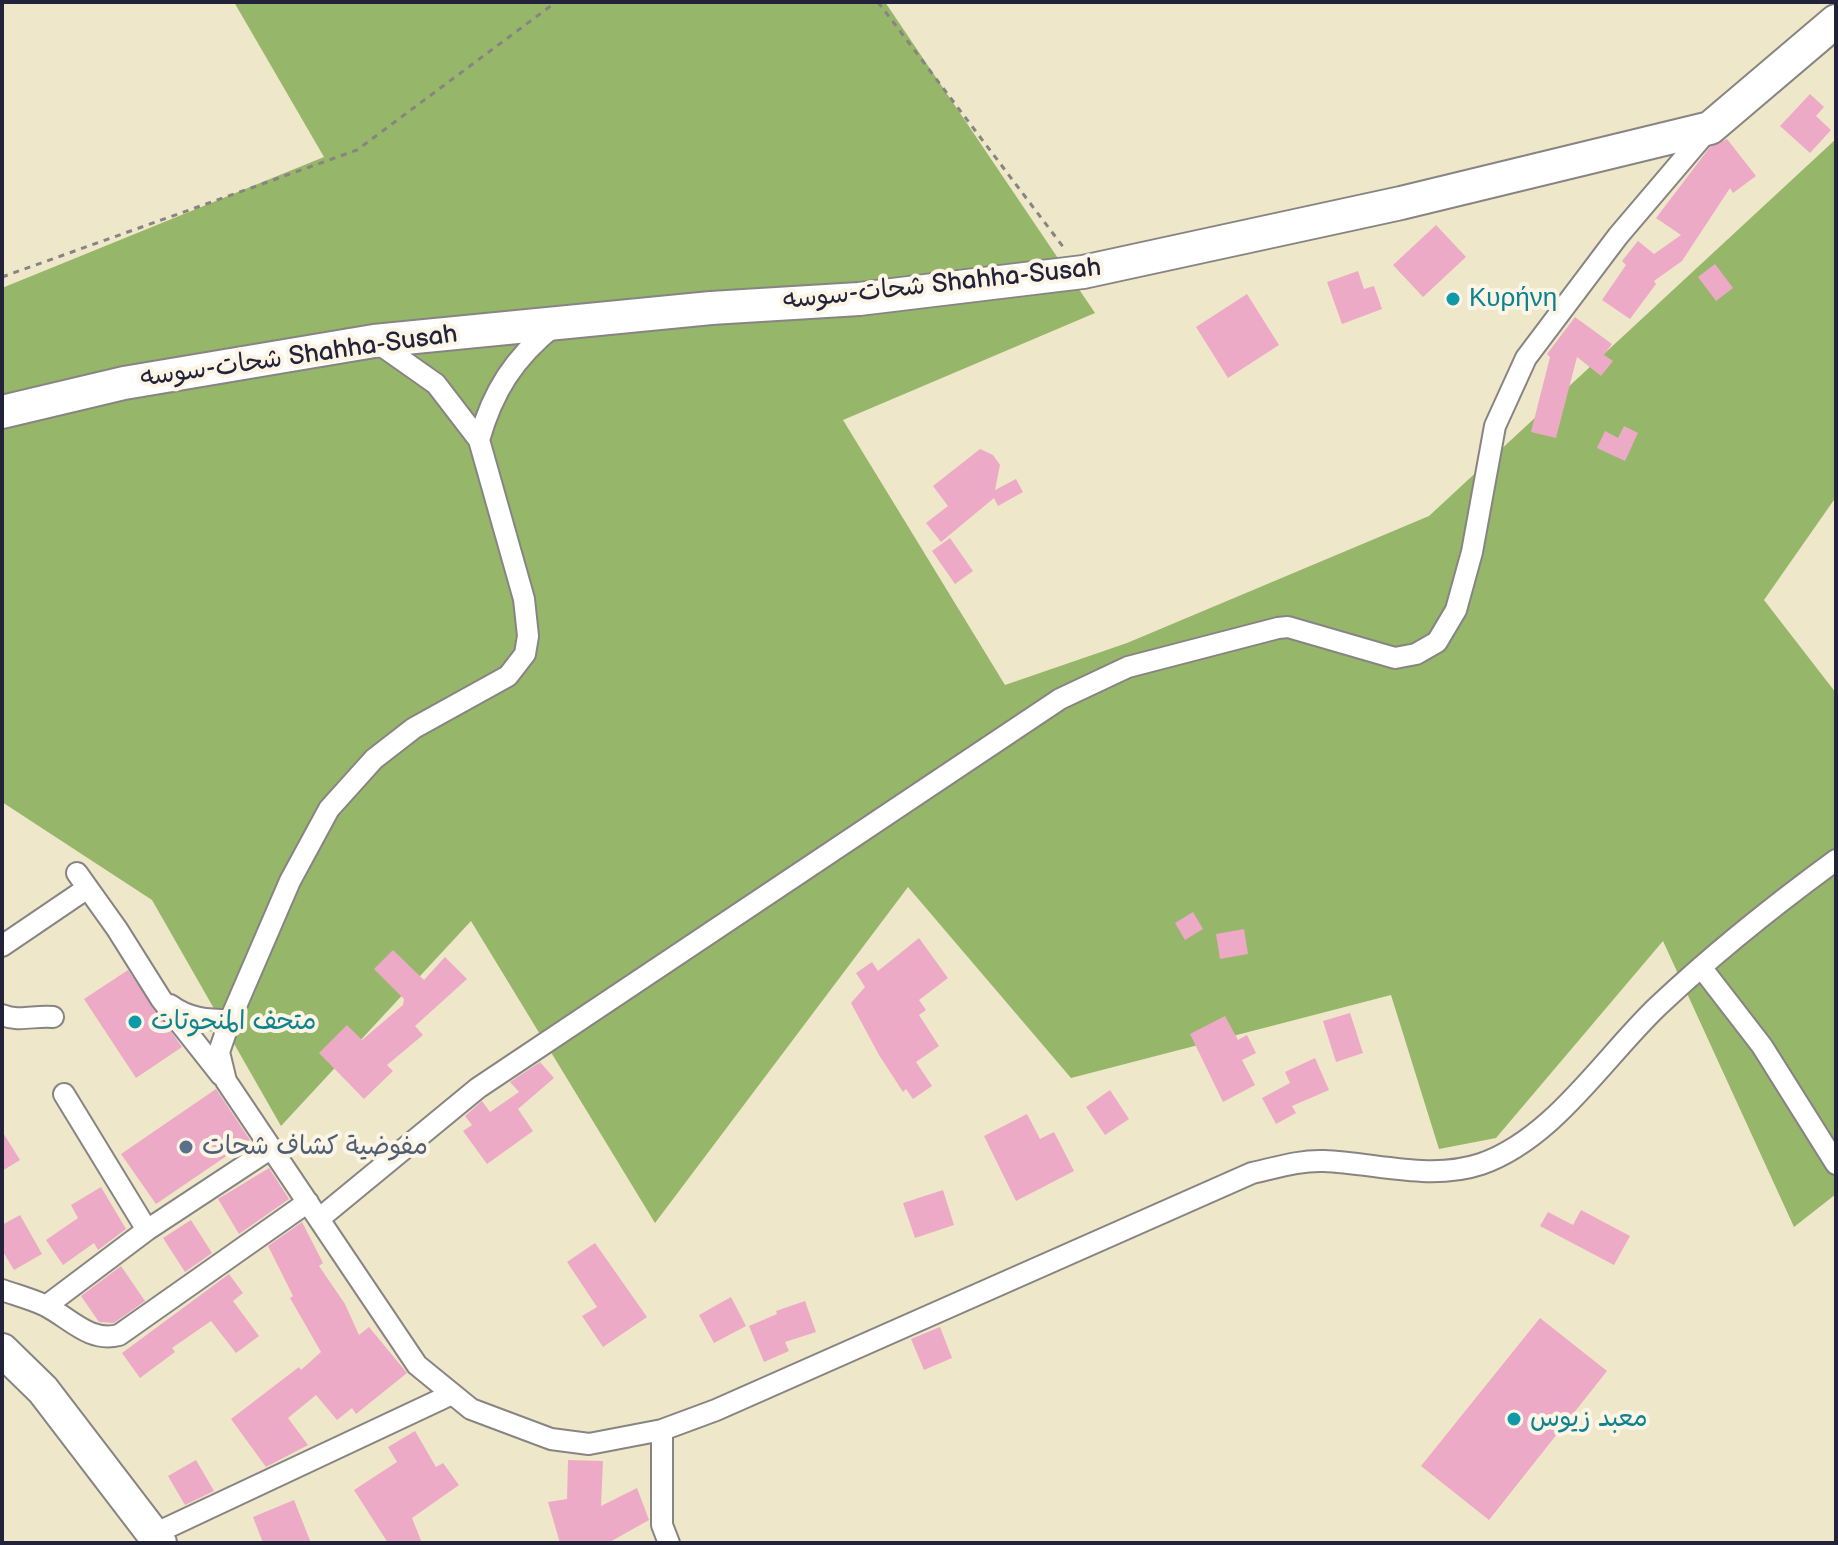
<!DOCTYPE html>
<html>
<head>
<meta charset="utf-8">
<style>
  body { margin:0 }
  #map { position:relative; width:1838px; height:1545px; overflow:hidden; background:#eee7ca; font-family:"Balsamiq Sans",sans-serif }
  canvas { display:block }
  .frame { position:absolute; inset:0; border:4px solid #22223b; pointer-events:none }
</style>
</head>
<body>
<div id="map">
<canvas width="1838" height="1545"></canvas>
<div class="frame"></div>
</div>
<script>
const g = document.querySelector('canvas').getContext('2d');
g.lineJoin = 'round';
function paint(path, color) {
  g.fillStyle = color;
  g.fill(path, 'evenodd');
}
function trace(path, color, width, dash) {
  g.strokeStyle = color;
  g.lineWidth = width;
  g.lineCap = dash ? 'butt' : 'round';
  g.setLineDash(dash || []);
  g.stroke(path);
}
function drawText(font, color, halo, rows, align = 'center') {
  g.font = font + ' "Balsamiq Sans","Playpen Sans Arabic",sans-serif';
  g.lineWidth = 8;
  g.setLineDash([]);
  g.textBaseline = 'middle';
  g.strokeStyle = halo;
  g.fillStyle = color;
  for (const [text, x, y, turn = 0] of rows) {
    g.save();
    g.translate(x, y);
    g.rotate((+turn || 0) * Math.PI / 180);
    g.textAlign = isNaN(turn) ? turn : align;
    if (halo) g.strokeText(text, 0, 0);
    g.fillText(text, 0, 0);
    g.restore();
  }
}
paint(new Path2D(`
  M234 2H885L1095 313 843 420 1005 685 1127 643 1429 516 1836 139V497L1764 600 1836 693V1194L1794 1227 1663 941 1496 1138 1439 1149 1391 995 1071 1078 908 887 655 1223 471 921 281 1126 152 900 2 802V288L324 157Z`), '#96b66a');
paint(new Path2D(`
  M1810 94 1824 107 1816 116 1831 130 1810 153 1780 126Z
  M1727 139 1756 176 1733 193 1730 188 1682 261 1654 281 1656 284 1630 319 1602 300 1626 265 1622 261 1638 241 1654 254 1681 235 1656 218 1710 147Z
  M1436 225 1466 257 1423 297 1393 265Z
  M1715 264 1733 288 1716 301 1698 277Z
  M1358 271 1364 289 1374 286 1382 309 1342 324 1327 282Z
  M1247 294 1279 345 1228 378 1196 327Z
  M1575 317 1612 344 1604 355 1613 361 1601 376 1577 357 1556 438 1531 432 1550 357 1547 354Z
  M1624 426 1638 433 1625 461 1597 448 1605 431 1618 438Z
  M980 449 993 455 1000 465 995 490 1016 479 1023 492 998 506 994 498 941 542 926 523 948 506 933 486Z
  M950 538 973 571 955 584 932 551Z
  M1193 912 1203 929 1185 940 1175 923Z
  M1244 929 1248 954 1220 959 1216 934Z
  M919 938 948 978 919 1000 926 1010 919 1015 939 1046 916 1062 932 1086 913 1099 906 1089 903 1092 879 1055 851 1003 865 987 856 973 872 962 878 971Z
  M393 950 424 980 445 957 467 979 415 1026 423 1035 387 1065 393 1071 364 1099 319 1053 347 1025 362 1040 403 1005 404 999 374 969Z
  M128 970 182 1047 136 1078 84 999Z
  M1350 1013 1363 1053 1336 1062 1323 1021Z
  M1225 1016 1238 1040 1247 1035 1256 1053 1242 1060 1255 1085 1223 1102 1190 1034Z
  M1315 1058 1329 1090 1292 1106 1296 1113 1276 1124 1262 1098 1290 1083 1285 1072Z
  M540 1062 554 1078 518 1109 533 1131 487 1164 463 1131 472 1125 465 1116 482 1101 490 1112 519 1092 510 1082Z
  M216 1089 250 1140 156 1204 121 1154Z
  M1110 1090 1129 1119 1105 1135 1086 1107Z
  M1027 1114 1040 1139 1054 1132 1074 1171 1016 1201 984 1136Z
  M2 1131 20 1160 2 1171Z
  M269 1168 289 1199 239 1234 218 1199Z
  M101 1187 126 1229 98 1250 94 1243 63 1265 46 1240 78 1218 71 1205Z
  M943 1190 954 1225 915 1238 903 1203Z
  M1581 1210 1630 1236 1614 1265 1540 1226 1548 1212 1573 1225Z
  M20 1215 42 1254 14 1270 2 1250V1225Z
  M191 1220 212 1253 185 1272 163 1238Z
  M302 1222 323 1263 319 1266 345 1304 359 1335 369 1327 407 1373 356 1414 352 1408 337 1420 316 1395 288 1418 308 1445 266 1467 231 1419 299 1367 301 1370 321 1352 290 1298 293 1296 268 1246Z
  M595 1243 647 1317 603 1347 582 1316 597 1307 567 1262Z
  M121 1266 145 1301 114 1323 99 1322 81 1296Z
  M229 1274 243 1293 233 1301 259 1336 236 1353 211 1321 172 1348 175 1352 140 1378 122 1353Z
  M731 1297 746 1326 714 1343 699 1315Z
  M805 1301 816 1332 785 1342 789 1351 764 1362 749 1326 777 1314 776 1311Z
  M1540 1318 1607 1371 1489 1520 1421 1466Z
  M940 1327 952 1358 924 1370 911 1339Z
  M415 1431 436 1467 443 1463 459 1485 412 1518 422 1543H388L354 1490 397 1462 388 1447Z
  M196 1460 214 1491 185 1505 168 1476Z
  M568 1460 603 1461 601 1506 637 1488 649 1520 608 1543H560L548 1502 567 1499Z
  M294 1500 311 1543H263L253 1517Z`), '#edaac6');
const minor = new Path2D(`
  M375 341 436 384 479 440 524 599 528 636 525 654 508 676 414 728 374 759 329 809 290 881 230 1020 219 1052 226 1081 417 1365 471 1409 551 1439 589 1444 662 1430 716 1410 1252 1173C1275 1168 1300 1160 1324 1161 1375 1163 1430 1181 1481 1164 1553 1139 1603 1059 1657 1007 1713 954 1773 906 1836 860
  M479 440C493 391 514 358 554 326
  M77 873 117 929 161 999 221 1075
  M2 946 86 889
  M1701 967 1762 1046 1836 1164
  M170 1005C189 1019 207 1020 230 1020
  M2 1015C19 1022 35 1015 53 1017
  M64 1094 147 1230
  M320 1218 478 1088 1060 699 1128 667 1278 628 1288 627 1395 658 1416 654 1437 642 1456 610 1472 552 1495 426 1526 358 1618 236 1709 129
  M2 1290C16 1295 31 1299 44 1305 69 1317 89 1343 119 1335L308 1202
  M46 1306 147 1230 270 1149
  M662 1430V1525L669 1543
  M154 1534 450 1395`);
const primary = new Path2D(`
  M2 412 124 383 374 341 711 308 859 299 1083 272 1401 203 1710 128 1836 21
  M2 1350 43 1390 160 1543`);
trace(minor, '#888482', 24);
trace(primary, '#888482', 36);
trace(new Path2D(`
  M878 2 1064 248
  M2 277 357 150 556 2`), '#888482', 3, [6, 6]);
trace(minor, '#fff', 20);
trace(primary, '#fff', 32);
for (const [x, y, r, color] of [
  [1453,299,8,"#0f9aa8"],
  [135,1022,8,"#0f9aa8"],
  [186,1147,8,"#5c6f8a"],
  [1514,1419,8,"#0f9aa8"]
]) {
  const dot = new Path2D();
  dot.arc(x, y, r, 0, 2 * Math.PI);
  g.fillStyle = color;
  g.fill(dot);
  trace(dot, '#fcf5e5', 3);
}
drawText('26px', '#22223b', '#fcf5e5', [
  ["شحات-سوسه Shahha-Susah",942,285,-6],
  ["شحات-سوسه Shahha-Susah",299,357,-8]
]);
drawText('26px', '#0d838f', '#fcf5e5', [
  ["Κυρήνη",1469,299],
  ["متحف المنحوتات",151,1022],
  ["معبد زيوس",1530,1419]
], 'left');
drawText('26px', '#4e5e75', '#fcf5e5', [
  ["مفوضية كشاف شحات",202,1147]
], 'left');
</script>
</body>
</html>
